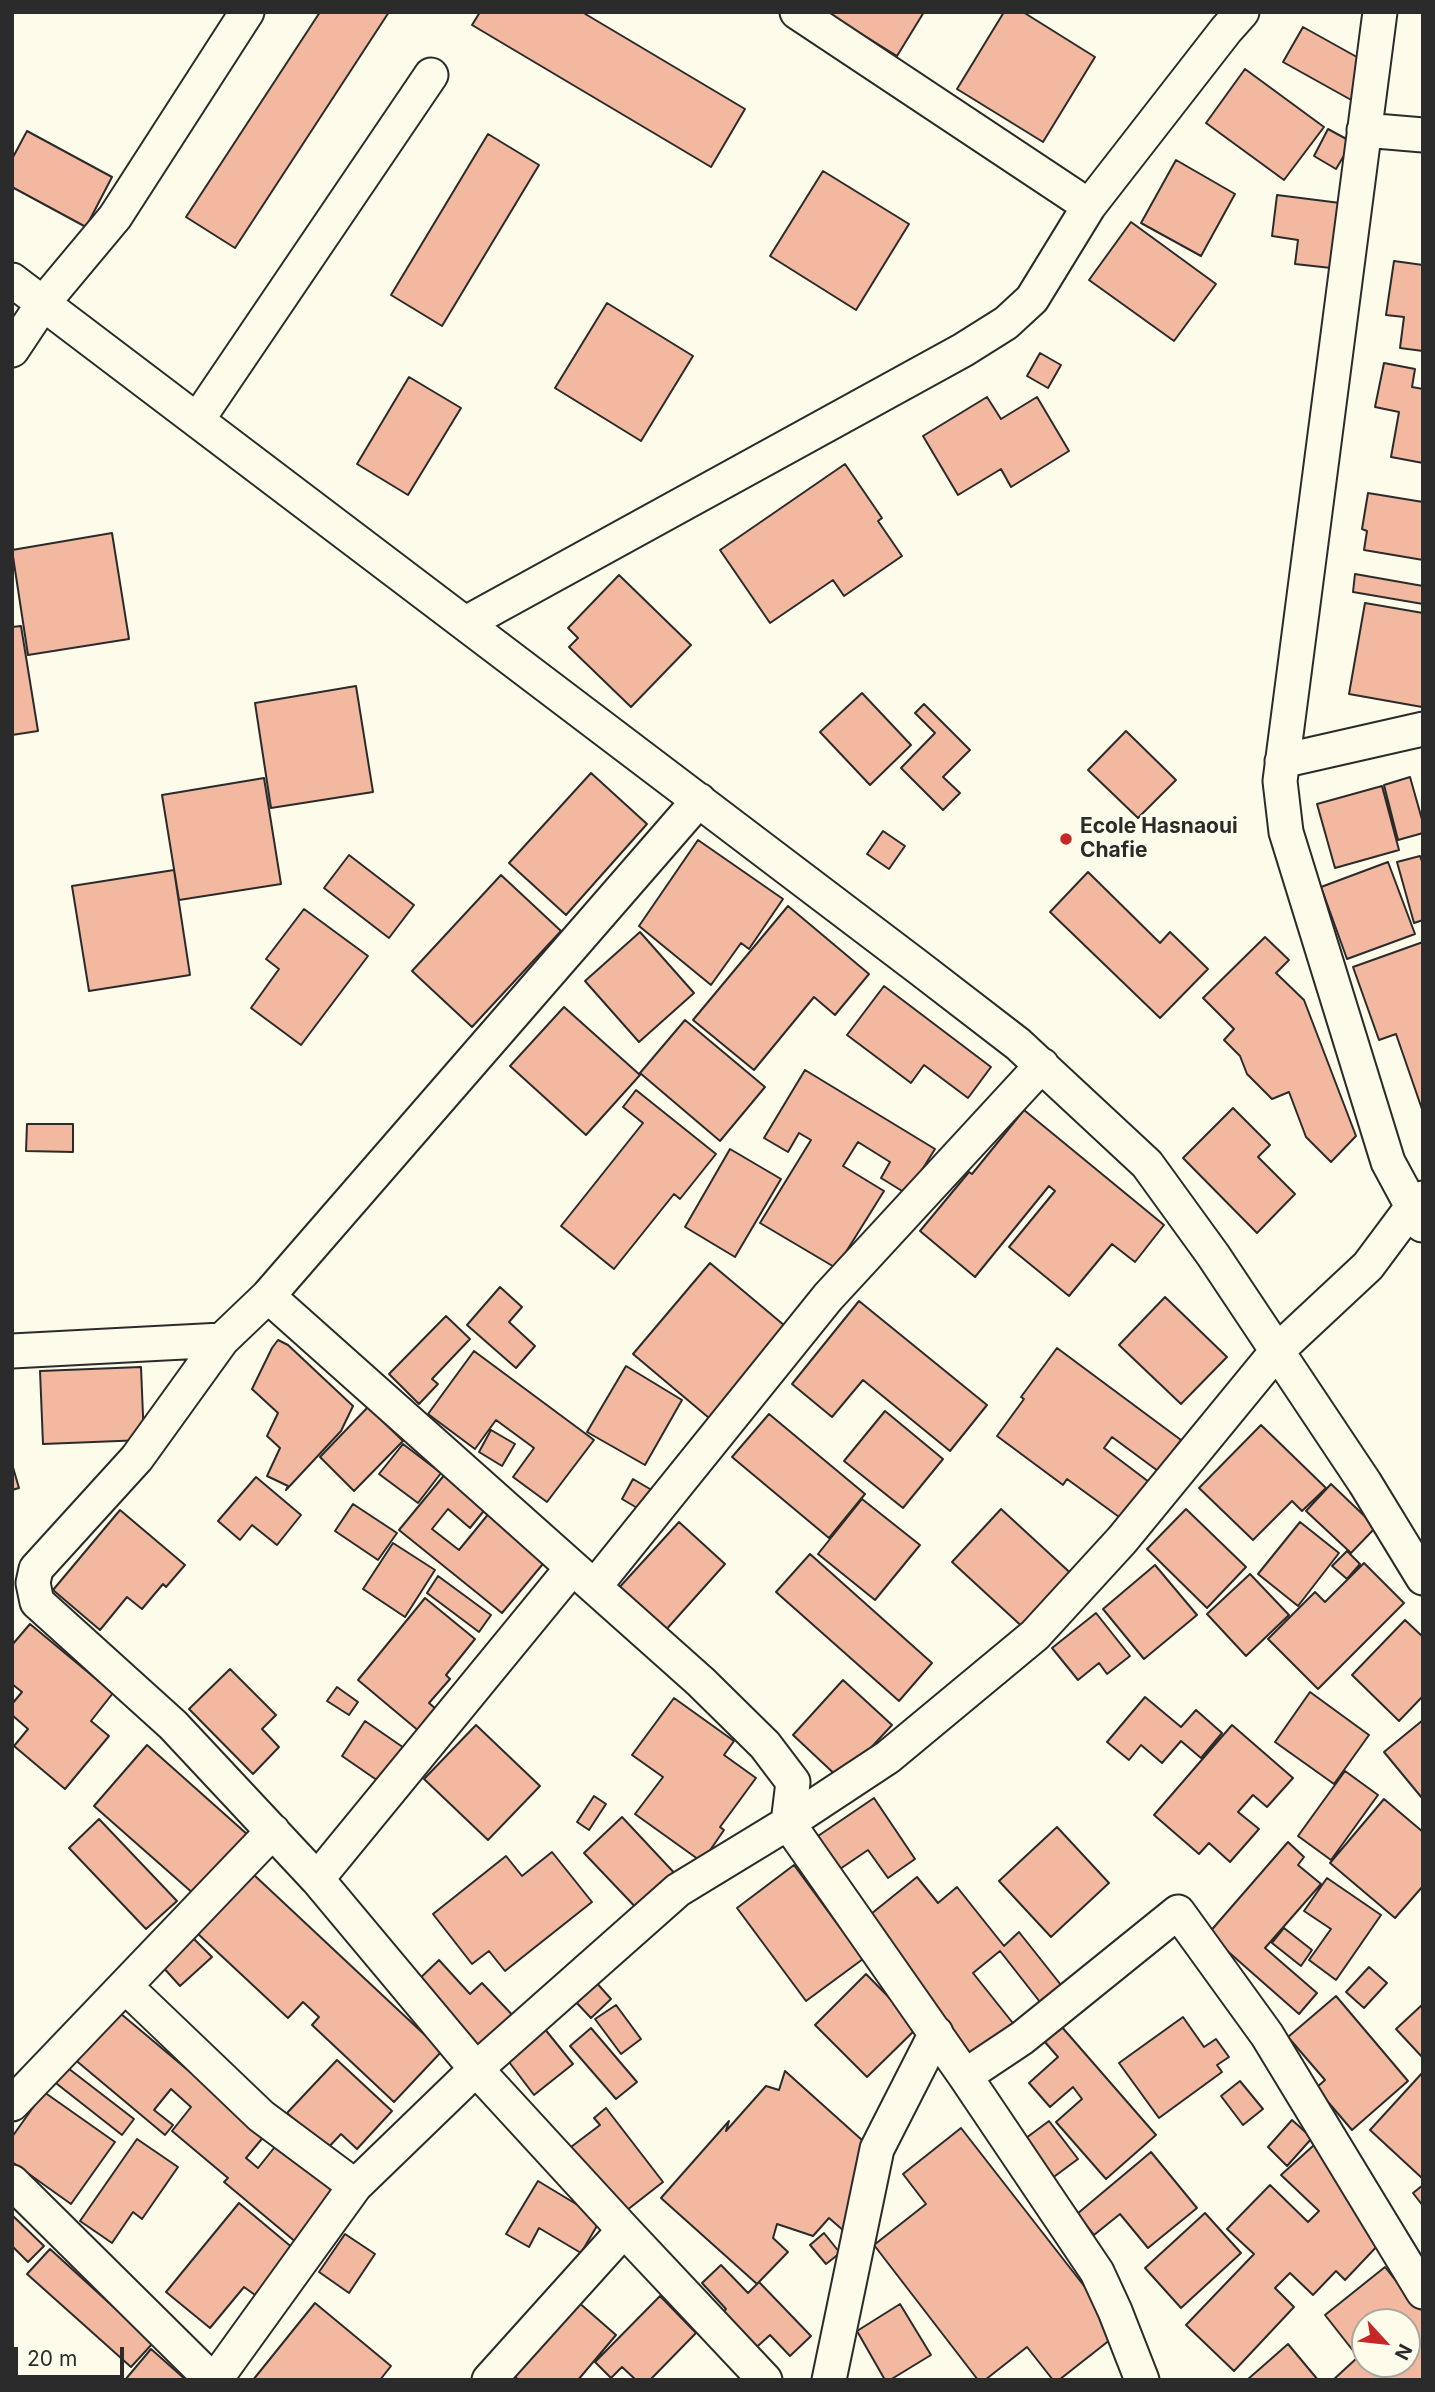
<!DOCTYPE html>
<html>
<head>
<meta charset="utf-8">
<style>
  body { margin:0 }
  #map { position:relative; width:1435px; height:2392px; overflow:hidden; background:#fdfbea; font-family:Inter,sans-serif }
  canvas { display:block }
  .frame { position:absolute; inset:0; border:14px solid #2b2b2b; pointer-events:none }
  .north { position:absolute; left:1351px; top:2308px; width:70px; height:70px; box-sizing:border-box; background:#fdfbea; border:2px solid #a9a89e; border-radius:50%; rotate:117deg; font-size:19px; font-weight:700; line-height:28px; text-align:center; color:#2b2b2b }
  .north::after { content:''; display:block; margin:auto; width:24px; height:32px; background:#c62828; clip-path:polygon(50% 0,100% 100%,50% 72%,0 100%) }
  .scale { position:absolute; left:14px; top:2347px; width:110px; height:32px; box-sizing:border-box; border:4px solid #2b2b2b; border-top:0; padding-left:9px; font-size:21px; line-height:24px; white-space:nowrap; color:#2b2b2b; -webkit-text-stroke:5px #fdfbea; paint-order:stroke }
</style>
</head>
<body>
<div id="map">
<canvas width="1435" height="2392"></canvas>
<div class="frame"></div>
<div class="north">N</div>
<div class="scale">20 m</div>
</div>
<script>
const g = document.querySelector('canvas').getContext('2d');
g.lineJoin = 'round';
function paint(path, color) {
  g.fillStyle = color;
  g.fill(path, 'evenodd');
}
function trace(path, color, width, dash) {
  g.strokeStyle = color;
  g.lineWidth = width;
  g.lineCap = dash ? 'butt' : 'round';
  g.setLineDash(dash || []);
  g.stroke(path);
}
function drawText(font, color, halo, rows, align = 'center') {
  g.font = font + ' Inter,sans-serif';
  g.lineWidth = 5;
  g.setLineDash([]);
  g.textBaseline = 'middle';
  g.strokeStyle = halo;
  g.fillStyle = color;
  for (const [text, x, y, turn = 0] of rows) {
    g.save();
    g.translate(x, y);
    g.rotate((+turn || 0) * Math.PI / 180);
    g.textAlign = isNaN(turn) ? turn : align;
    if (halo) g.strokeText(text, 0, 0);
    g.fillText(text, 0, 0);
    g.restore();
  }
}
const building = new Path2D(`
  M320 12H389L235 248 186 217Z
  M480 12H582L745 109 711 167 472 25Z
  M826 12H924L897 56Z
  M1004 12H1023L1095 57 1043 142 957 89Z
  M1303 27 1373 66 1353 101 1283 62Z
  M1245 69 1324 127 1284 180 1206 123Z
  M1328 129 1352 142 1336 169 1314 156Z
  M27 131 112 177 86 227 12 187V159Z
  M488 134 539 165 442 326 391 295Z
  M1176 160 1235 194 1201 256 1141 223Z
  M823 171 909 224 856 310 770 256Z
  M1277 195 1348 204 1340 269 1295 264 1298 240 1272 236Z
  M1131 222 1216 284 1174 341 1089 280Z
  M1394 261 1423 265V351L1400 348 1404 317 1386 315Z
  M607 303 693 356 641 441 555 388Z
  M1040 353 1061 365 1048 388 1027 376Z
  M1384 363 1415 369 1412 387 1423 389V463L1391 457 1399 412 1375 407Z
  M409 377 461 408 408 495 357 464Z
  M987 397 1001 419 1037 397 1069 451 1011 487 1001 469 958 495 923 436Z
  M845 464 882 518 878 521 902 556 844 596 833 580 770 623 720 550Z
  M1368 493 1423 502V560L1364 550 1367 531 1362 529Z
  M112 533 129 639 28 655 12 550Z
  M1355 574 1423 586V604L1353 592Z
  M619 575 691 645 631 707 569 647 578 638 568 628Z
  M1365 603 1423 613 1422 707 1349 694Z
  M21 626 38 731 12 735V627Z
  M356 686 373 792 271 808 255 703Z
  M862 693 911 745 870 785 820 732Z
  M924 704 970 750 943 777 960 793 943 810 901 768 935 733 915 713Z
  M1126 731 1176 780 1138 818 1088 770Z
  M591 773 647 824 566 915 509 863Z
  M1410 777 1423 823V833L1398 840 1384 785Z
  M264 778 281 884 179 900 162 795Z
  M1382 786 1399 850 1335 868 1317 804Z
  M883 831 905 846 889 869 867 854Z
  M698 840 783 899 749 949 741 943 711 985 639 926Z
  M349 855 414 905 389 938 324 888Z
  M1420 856 1423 864V920L1414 923 1397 862Z
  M1388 862 1415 934 1347 959 1321 887Z
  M174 870 190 975 89 991 72 886Z
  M1088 872 1160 943 1170 932 1208 969 1160 1018 1050 912Z
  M501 875 561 931 472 1027 412 971Z
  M788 906 869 974 835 1015 814 997 754 1070 693 1020Z
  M304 909 368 956 301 1045 251 1008 279 969 266 959Z
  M640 932 694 993 639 1042 585 981Z
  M1265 937 1289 960 1276 973 1304 1000 1356 1136 1331 1162 1306 1137 1289 1092 1272 1099 1247 1074 1240 1056 1224 1040 1234 1029 1203 998Z
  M1423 942V1112L1396 1034 1379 1040 1353 967Z
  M884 986 991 1067 968 1098 924 1065 911 1083 847 1035Z
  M564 1007 640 1075 586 1135 510 1066Z
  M685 1020 765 1087 720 1141 640 1073Z
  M805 1070 935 1149 907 1194 881 1178 890 1162 858 1142 843 1166 884 1191 836 1268 760 1223 811 1140 799 1133 788 1152 764 1138Z
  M636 1090 716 1154 680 1199 674 1194 614 1269 561 1226 643 1123 623 1107Z
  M1233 1108 1270 1145 1258 1157 1295 1194 1257 1233 1183 1158Z
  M1024 1110 1164 1225 1135 1262 1112 1244 1069 1296 1009 1247 1055 1191 1049 1186 975 1277 920 1231 969 1172 972 1174Z
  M27 1124H73V1152L26 1151Z
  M730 1149 781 1179 735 1257 685 1227Z
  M710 1263 791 1331 715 1423 633 1354Z
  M500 1287 522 1307 509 1322 535 1346 516 1368 467 1325Z
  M1165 1297 1227 1357 1181 1404 1119 1345Z
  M859 1301 987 1405 950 1451 863 1380 832 1417 792 1384Z
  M446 1316 470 1339 432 1379 438 1384 419 1404 389 1374Z
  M278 1340 288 1345 353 1406 341 1431 286 1490 288 1486 267 1476 280 1448 267 1436 278 1413 252 1389 272 1348Z
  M1057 1348 1181 1440 1158 1471 1112 1437 1104 1448 1153 1485 1126 1522 1067 1479 1063 1485 997 1436 1024 1399 1021 1397Z
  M474 1351 594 1440 547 1502 513 1477 534 1448 496 1420 475 1449 428 1414Z
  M626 1366 682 1400 645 1465 587 1432Z
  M141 1367 144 1440 43 1444 40 1371Z
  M368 1407 403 1441 354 1491 320 1457Z
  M885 1411 943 1459 903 1508 844 1461Z
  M769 1414 865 1494 829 1538 732 1457Z
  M1261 1425 1326 1488 1302 1511 1292 1501 1253 1540 1199 1488Z
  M491 1430 515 1444 502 1466 479 1452Z
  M403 1444 441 1473 418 1503 379 1474Z
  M12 1464 19 1488 12 1490Z
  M446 1473 487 1507 470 1528 448 1509 432 1529 459 1550 490 1512 547 1559 502 1613 399 1530Z
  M256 1477 301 1515 277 1545 252 1525 240 1540 218 1521Z
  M633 1479 655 1492 644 1512 622 1499Z
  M1331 1484 1376 1527 1351 1553 1306 1511Z
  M862 1499 920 1545 875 1600 818 1554Z
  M353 1504 397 1533 378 1560 335 1531Z
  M1001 1509 1077 1579 1028 1632 952 1562Z
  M1186 1509 1246 1567 1207 1608 1147 1549Z
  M120 1510 185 1565 166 1587 163 1584 142 1609 127 1597 100 1630 53 1590Z
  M679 1522 725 1564 664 1632 617 1590Z
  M1300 1522 1339 1553 1298 1606 1258 1574Z
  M393 1543 435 1570 405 1617 363 1589Z
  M1347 1551 1360 1564 1347 1579 1332 1566Z
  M810 1554 932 1663 899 1701 776 1592Z
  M1364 1563 1404 1603 1318 1689 1268 1639 1315 1592 1325 1602Z
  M1155 1565 1197 1615 1144 1659 1103 1609Z
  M1250 1574 1289 1615 1246 1656 1207 1614Z
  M438 1576 491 1615 479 1632 427 1593Z
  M425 1598 475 1639 446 1675 450 1679 429 1703 444 1716 426 1737 358 1680Z
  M1096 1613 1130 1656 1107 1674 1099 1663 1078 1680 1052 1648Z
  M1405 1620 1423 1637V1696L1399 1721 1352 1675Z
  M30 1624 113 1693 91 1721 109 1736 65 1789 14 1746 28 1729 12 1715V1704L22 1692 12 1684V1645Z
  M230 1669 276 1715 262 1729 279 1747 253 1774 189 1709Z
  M843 1680 892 1725 841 1780 793 1735Z
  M337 1687 358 1702 349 1715 327 1701Z
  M1310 1692 1369 1735 1334 1784 1275 1742Z
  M1145 1697 1181 1727 1196 1710 1222 1733 1201 1758 1181 1741 1162 1763 1141 1745 1129 1760 1107 1742Z
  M674 1698 734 1741 724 1755 756 1778 720 1827 724 1830 702 1862 635 1814 663 1777 632 1755Z
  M1423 1720V1798H1422L1384 1752Z
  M365 1721 407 1750 384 1785 342 1756Z
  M476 1725 540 1786 488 1840 424 1779Z
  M1232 1725 1293 1778 1267 1807 1253 1795 1238 1812 1259 1829 1230 1862 1209 1843 1199 1854 1154 1815Z
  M147 1745 248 1835 195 1895 94 1806Z
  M1345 1771 1378 1795 1331 1860 1298 1836Z
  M594 1796 606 1804 589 1830 577 1822Z
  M874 1798 915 1859 888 1878 868 1850 840 1869 818 1836Z
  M1384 1799 1423 1832V1886L1395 1918 1330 1863Z
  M622 1817 680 1879 642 1914 584 1853Z
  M99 1819 177 1901 146 1929 69 1848Z
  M1057 1827 1109 1883 1051 1937 999 1881Z
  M1288 1842 1304 1857 1298 1865 1321 1884 1265 1948 1317 1993 1299 2014 1208 1934Z
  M552 1852 592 1902 505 1971 489 1951 472 1964 433 1914 506 1856 522 1876Z
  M794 1865 863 1959 806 2001 737 1908Z
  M253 1874 442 2051 394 2102 312 2025 319 2017 303 2002 288 2018 197 1933Z
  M917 1877 938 1903 957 1887 1004 1946 1019 1932 1061 1985 1040 2002 1000 1951 973 1973 1016 2027 975 2061 866 1918Z
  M1327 1878 1381 1915 1336 1980 1309 1960 1331 1929 1304 1911Z
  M1284 1928 1312 1950 1301 1966 1272 1943Z
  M191 1936 212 1957 180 1986 161 1965Z
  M439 1960 470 1994 482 1983 519 2022 482 2057 413 1985Z
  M1369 1967 1387 1983 1364 2008 1346 1992Z
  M866 1974 918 2027 867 2077 815 2025Z
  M595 1981 611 1999 591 2018 575 2001Z
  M1336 1996 1408 2081 1352 2130 1316 2088 1325 2080 1288 2037Z
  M1423 2004V2058L1396 2029Z
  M616 2005 641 2039 621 2054 595 2019Z
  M114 2008 265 2135 246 2158 258 2168 278 2143 338 2194 297 2243 224 2182 228 2178 172 2131 191 2107 171 2089 154 2110 173 2125 165 2135 73 2058Z
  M1183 2017 1204 2047 1216 2039 1229 2057 1217 2065 1222 2072 1159 2118 1119 2063Z
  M1061 2026 1156 2135 1106 2179 1056 2122 1082 2099 1073 2087 1050 2107 1029 2083 1058 2057 1044 2041Z
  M544 2028 573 2064 534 2095 506 2058Z
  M591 2028 637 2082 616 2099 570 2046Z
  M337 2060 392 2111 357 2149 341 2134 326 2150 287 2113Z
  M64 2065 134 2119 122 2135 52 2080Z
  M785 2071 872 2149 844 2231 829 2218 813 2236 777 2224 773 2238 788 2252 757 2284 661 2198 729 2121 726 2131 766 2086 779 2090Z
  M1423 2072V2179L1370 2130Z
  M1240 2081 1263 2109 1243 2125 1221 2096Z
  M44 2092 115 2142 71 2204 12 2162V2137Z
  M606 2108 663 2182 622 2214 571 2147 600 2125 594 2118Z
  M1292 2120 1312 2138 1287 2166 1268 2147Z
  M1049 2121 1078 2159 1051 2179 1022 2141Z
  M961 2128 1120 2332 1059 2380H1053L1027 2347 985 2380H978L874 2245 926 2204 903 2174Z
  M137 2139 178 2167 142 2219 133 2212 112 2243 80 2221Z
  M1314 2145 1381 2242 1345 2280 1336 2271 1313 2295 1290 2273 1275 2288 1294 2307 1234 2371 1186 2325 1254 2254 1227 2229 1270 2185 1308 2222 1319 2211 1281 2175Z
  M1151 2152 1197 2208 1148 2248 1120 2214 1094 2235 1077 2214Z
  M538 2181 601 2219 581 2253 539 2228 529 2247 506 2234Z
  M1423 2185V2206L1413 2193Z
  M239 2203 294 2249 255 2295 244 2287 210 2328 166 2292Z
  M1205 2213 1241 2253 1181 2308 1145 2268Z
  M12 2215 44 2246 28 2262 12 2246Z
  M824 2233 840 2253 826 2264 810 2245Z
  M345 2234 375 2254 349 2293 319 2272Z
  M50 2249 153 2343 131 2367 27 2274Z
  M721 2265 748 2293 759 2282 811 2336 790 2356 770 2335 749 2354 716 2320 726 2309 702 2283Z
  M1385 2267 1408 2296 1411 2294 1423 2309V2380H1333L1358 2357 1325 2315ZM1365 2322H1407V2364H1365Z
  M660 2296 696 2333 650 2380H636L622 2367 611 2378 595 2362Z
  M577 2301 616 2335 578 2380H519L514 2376Z
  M315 2303 391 2366 380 2380H253Z
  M900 2304 931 2355 890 2380H885L857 2331Z
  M1288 2344 1318 2380H1247Z
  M151 2349 186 2380H125Z`);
paint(building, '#f2b8a0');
trace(building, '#2b2b2b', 2);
const minor = new Path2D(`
  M797 12 1089 206
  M1380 12 1280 781 1286 832 1388 1162 1422 1225
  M1364 130 1423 135
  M12 280 918 967 1018 1044 1147 1164 1213 1255 1365 1483 1423 1578
  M12 350 44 302 115 217 247 12
  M198 419 431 75
  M466 623 963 350 1006 323 1032 299 1089 206 1226 30 1242 12
  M1282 761 1423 729
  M699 800 268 1296 222 1340 137 1458 36 1569 33 1583 37 1602 173 1725 317 1879 476 2069 624 2230 765 2380
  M268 1296 701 1682 765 1745 793 1782 788 1823 965 2076 1097 2272 1115 2311 1142 2380
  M12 1351 222 1340
  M595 1586 828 1297 1042 1065
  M317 1879 572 1568
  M125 1986 261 2116 355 2186
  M965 2076 1022 2038 1178 1912 1267 2035 1423 2292
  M12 2104 273 1831
  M12 2182 212 2380
  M215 2380 355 2186 476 2069 678 1890 788 1823 888 1757 1035 1635 1122 1540 1277 1351 1368 1266 1412 1207 1423 1198
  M489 2380 624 2230
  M829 2380 877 2149 936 2033`);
trace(minor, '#2b2b2b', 37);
trace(minor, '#fdfbea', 33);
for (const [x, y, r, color] of [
  [1066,839,7,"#c62828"]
]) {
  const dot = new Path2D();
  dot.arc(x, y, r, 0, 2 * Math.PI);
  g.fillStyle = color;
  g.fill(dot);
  trace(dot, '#fdfbea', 2.5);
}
drawText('bold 21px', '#2b2b2b', '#fdfbea', [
  ["Ecole Hasnaoui",1080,827],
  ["Chafie",1080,851]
], 'left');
</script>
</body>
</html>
